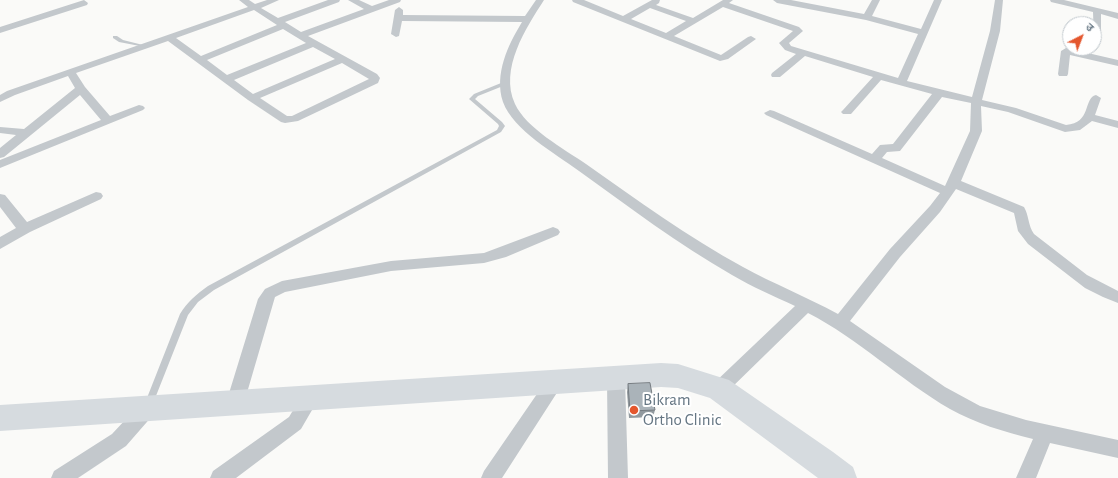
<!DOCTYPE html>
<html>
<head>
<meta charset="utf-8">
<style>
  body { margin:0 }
  #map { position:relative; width:1118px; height:478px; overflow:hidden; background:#fafaf8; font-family:"Alegreya Sans","Noto Sans Devanagari",sans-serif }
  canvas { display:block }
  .north { position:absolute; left:1062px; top:16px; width:40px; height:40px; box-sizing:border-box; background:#fff; border:1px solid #c1c8cd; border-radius:50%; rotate:42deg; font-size:11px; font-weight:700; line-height:16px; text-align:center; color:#657683 }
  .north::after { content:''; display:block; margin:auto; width:14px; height:18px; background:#e4572e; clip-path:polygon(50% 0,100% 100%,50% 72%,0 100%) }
</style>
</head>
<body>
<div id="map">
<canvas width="1118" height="478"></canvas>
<div class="north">उ</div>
</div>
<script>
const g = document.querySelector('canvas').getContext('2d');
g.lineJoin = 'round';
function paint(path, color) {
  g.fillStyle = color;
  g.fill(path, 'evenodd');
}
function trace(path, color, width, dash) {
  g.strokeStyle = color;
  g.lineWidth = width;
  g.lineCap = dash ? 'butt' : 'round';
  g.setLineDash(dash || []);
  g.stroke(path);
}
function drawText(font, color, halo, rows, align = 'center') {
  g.font = font + ' "Alegreya Sans",sans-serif';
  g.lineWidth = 4;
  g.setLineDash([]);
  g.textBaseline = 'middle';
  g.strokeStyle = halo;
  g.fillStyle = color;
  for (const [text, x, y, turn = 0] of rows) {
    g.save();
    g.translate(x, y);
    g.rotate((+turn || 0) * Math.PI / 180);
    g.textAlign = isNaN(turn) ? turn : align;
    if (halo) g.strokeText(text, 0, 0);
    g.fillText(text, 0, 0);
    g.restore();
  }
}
paint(new Path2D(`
  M113 36H117L123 40 147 46 145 47 119 42 113 38Z
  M506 81 509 83 508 84 478 96 475 99 502 122 505 126 501 132 214 290 198 302 188 315 152 406 149 407 146 406 145 403 180 314C187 302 197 294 208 286L497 130 499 126 498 124 469 99 474 94Z`), '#c3c8cc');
paint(new Path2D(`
  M84 0 88 3 87 5 0 33V27Z
  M239 0H249L255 4 267 0H279L261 8 278 18 328 0H340L339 2 285 22 301 32 364 9 348 0H359L372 6 389 0H401L400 2 308 36 377 74 380 78 378 83 298 121 285 123 281 122 248 100 168 41 76 73 85 87 110 116 139 105 143 106 145 108 143 110 0 168V160L101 120 80 95 4 157 0 158V148L16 135 0 133V127L24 129 75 88 68 76 15 95 0 102V95L7 91 248 7ZM254 10 277 25 201 56 176 38ZM283 29 306 43 227 75 207 60ZM313 47 335 59 253 94 234 80ZM342 63 369 79 292 116H287L260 98Z
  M536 0H544C526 28 499 69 515 104 526 128 564 149 586 164 637 200 688 237 743 267 774 284 807 297 838 314L890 249 930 206 940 193 766 115 764 113 770 110 774 111 872 154 880 145 893 144 932 94 881 80 851 114H843L841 112 843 110 873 77 805 56 780 77H772L771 75 772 73 796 54 785 50 779 43 793 31 723 7 674 36 721 55 748 37 751 36 756 39 728 59 720 61 573 2 572 0H584L623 16 652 0H660L659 3 656 5 693 18 723 0H733L729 3 799 27 803 31 789 43 791 46 898 78 918 34 866 20 777 3 773 0H791L864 14 872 0H880L872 16 921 29 934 0H942L907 81 972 97 990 31 995 0H1003L1000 31 982 100 1016 108 1066 125C1092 123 1083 98 1096 95L1101 98 1095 115 1118 121V128L1092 121 1080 130 1065 132 1008 112 981 106 982 131 961 181 1024 207C1029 215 1028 226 1034 234L1087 275 1118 291V303L1103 297 1085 288 1028 244 1018 231 1014 213 956 189 940 212 900 257 850 321 945 387 980 406 1026 420 1118 440V458L1050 443 1036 478H1016L1033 439C1004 432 975 423 950 409 900 380 859 339 808 313L725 394 719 397 713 394 710 389 713 384 795 306C774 296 752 287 732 275 678 244 629 207 579 171 556 154 513 130 503 102 494 74 508 45 522 22L402 21 399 36 396 37 391 34 395 10 399 7 403 10V15L525 16ZM650 8 686 21 666 33 631 19ZM942 97 971 103 970 131 945 186 882 158 887 152 900 151Z
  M1050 0H1064L1118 13V19L1101 14V38L1099 40H1094L1093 12 1051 2Z
  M1066 48 1118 60V66L1070 55 1068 74 1067 76H1059L1058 74 1061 51Z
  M96 192 101 193 103 196 101 199 30 232 0 249V237L16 228 0 207V194L5 195 27 222Z
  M553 227 558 229 560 232 558 235 506 257 484 263 391 271 285 292 275 297 244 403 241 409 235 411 229 409 226 403 258 299 265 289 282 281 391 261 484 253Z
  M616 372 622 374 625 379 628 478H608L607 379 610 374Z
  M554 375 560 378 563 383 560 388 502 478H481L484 471 548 378Z
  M310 390 316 392 319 398 301 429 236 478H210L213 471 289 417 304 392Z
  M147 401 153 403 156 409 153 415 126 446 78 478H51L54 471 112 434 141 403Z`), '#c3c8cc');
paint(new Path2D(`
  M661 363 678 364 729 380 833 452 853 467 857 478H818L710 398 678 388 661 387 0 431V405Z`), '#d6dbdf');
paint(new Path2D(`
  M628 384 655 410 653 417 629 418 627 392Z`), '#929a9f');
const building = new Path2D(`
  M650 383 655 410 630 411 628 384Z`);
paint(building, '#aab3b9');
trace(building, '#777d82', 1);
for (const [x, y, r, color] of [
  [634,410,5,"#e4572e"]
]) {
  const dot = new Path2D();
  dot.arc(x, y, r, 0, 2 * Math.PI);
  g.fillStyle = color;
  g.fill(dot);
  trace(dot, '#fff', 1.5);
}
drawText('17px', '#657683', '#fff', [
  ["Bikram",643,400],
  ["Ortho Clinic",643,420]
], 'left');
</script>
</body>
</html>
